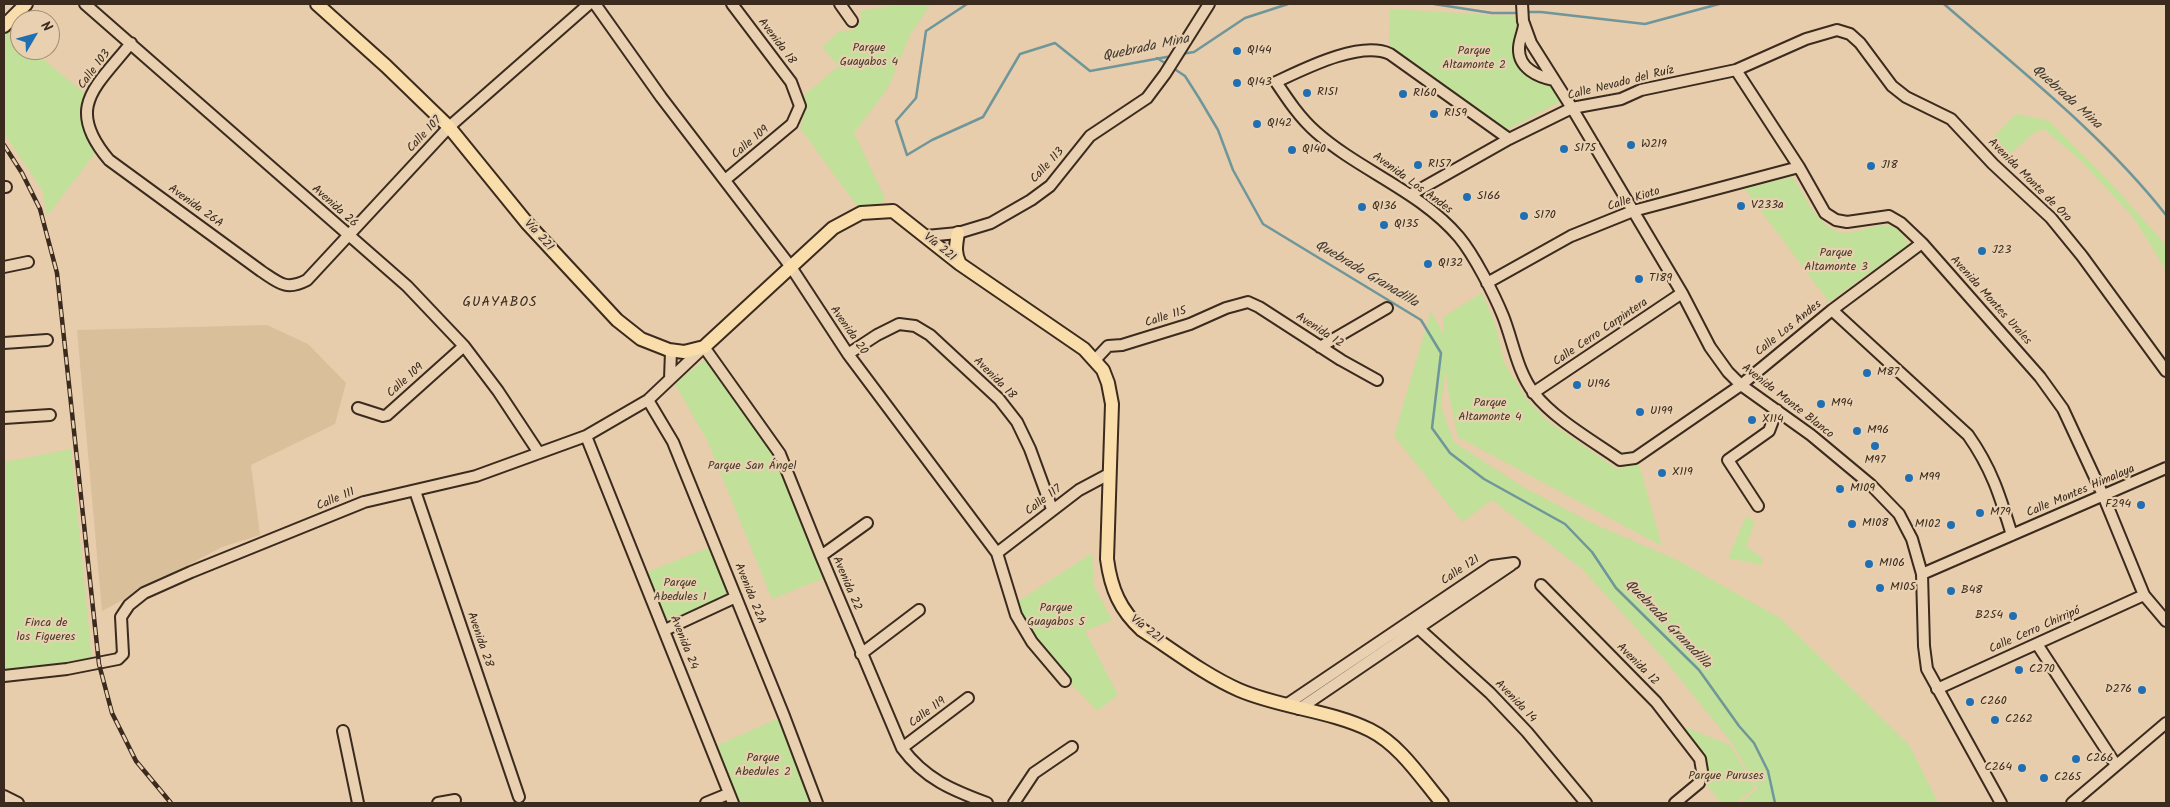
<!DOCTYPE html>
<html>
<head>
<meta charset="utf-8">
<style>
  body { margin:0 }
  #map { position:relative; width:2170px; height:807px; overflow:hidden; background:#e7cdab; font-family:Kalam,sans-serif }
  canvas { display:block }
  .frame { position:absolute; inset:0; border:5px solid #3b2a1e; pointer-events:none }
  .north { position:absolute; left:10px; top:10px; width:50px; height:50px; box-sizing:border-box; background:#e8d0b0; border:1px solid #a38e76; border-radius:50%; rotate:53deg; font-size:14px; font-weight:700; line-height:20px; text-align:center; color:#3b2a1e }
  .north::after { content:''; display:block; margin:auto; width:18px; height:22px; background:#1f6fb2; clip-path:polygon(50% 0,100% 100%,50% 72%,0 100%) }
</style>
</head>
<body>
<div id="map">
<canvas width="2170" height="807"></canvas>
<div class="frame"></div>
<div class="north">N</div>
</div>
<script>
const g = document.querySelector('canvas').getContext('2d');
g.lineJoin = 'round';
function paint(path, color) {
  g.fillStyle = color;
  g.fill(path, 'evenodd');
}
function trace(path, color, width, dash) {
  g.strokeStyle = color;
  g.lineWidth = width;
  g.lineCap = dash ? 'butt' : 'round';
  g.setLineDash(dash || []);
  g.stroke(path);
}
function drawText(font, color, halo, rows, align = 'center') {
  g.font = font + ' Kalam,sans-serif';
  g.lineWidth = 4.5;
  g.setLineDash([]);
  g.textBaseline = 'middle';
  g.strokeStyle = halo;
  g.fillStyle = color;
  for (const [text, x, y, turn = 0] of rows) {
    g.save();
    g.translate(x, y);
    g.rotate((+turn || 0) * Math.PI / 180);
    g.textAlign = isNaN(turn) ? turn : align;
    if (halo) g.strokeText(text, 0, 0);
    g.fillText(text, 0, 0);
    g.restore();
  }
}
paint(new Path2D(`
  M267 325 308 344 346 383 335 424 251 465 260 535 222 547 102 611 77 330Z`), '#dabf9b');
paint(new Path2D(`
  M895 4H931L911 33 888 88 854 133 885 198 877 208 857 206 800 128 806 108 804 95 839 66 822 47 840 31 854 30 861 20 860 11 891 6Z
  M1390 9 1523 17V62L1547 79 1561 101 1500 134 1410 68 1389 44Z
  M9 30 20 39V50H32L88 96 87 119 99 148 47 216 42 190 4 133V35Z
  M2016 114 2048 120 2111 183 2166 245V270L2133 217 2080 160 2044 129 2034 133 2010 154 1994 137Z
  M1793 177C1804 195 1815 222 1836 231 1856 239 1879 217 1897 229 1901 232 1905 239 1909 244L1829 302 1744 188Z
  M1482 293 1495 324 1504 362 1525 397 1545 419 1617 469 1639 464 1662 546 1458 437 1448 390 1446 369 1441 406 1454 442 1523 487 1594 524 1677 560 1780 618 1910 746 1938 803H1740L1758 789 1732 743 1664 659 1582 569 1492 500 1462 522 1394 436 1431 311 1444 336 1443 317Z
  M710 355 780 454 824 578 772 599 707 440 675 384Z
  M71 449 93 670 4 679V462Z
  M1746 516 1755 522 1746 546 1763 559 1761 565 1728 558Z
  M716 545 736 597 665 630 642 574Z
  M1092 553 1094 586 1112 620 1085 631 1118 695 1097 711 1043 654 1014 604Z
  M784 716 817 803H735L711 748Z
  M1682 726 1730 745 1755 788 1735 803H1721L1704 781C1711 760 1692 744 1680 728Z`), '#c1e099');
trace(new Path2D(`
  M967 4 926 31 916 98 896 121 907 155 932 140 983 117 1020 54 1055 43 1090 71 1172 56
  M1434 4 1492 13H1521
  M1944 4C2021 71 2103 135 2166 215
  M1526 12H1541L1645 24 1719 4
  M1182 54 1194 52 1245 18 1288 4
  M1157 58 1168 65
  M1173 68 1185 76 1199 98 1218 130 1233 170 1263 224 1421 320 1441 353 1432 428 1450 453 1484 479 1565 524 1592 552 1616 588 1699 670 1739 726 1754 743 1768 771 1775 803`), '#6e969b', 2.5);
const minor = new Path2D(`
  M85 4 407 286 464 346 498 391 539 453
  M595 4 661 97 791 267 848 354 997 553 1016 615 1032 642 1065 681
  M840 4 852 21
  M1522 4 1523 21 1531 43 1572 108 1682 293 1710 347 1728 372 1741 385 1811 435 1871 485 1899 514 1912 539 1922 574 1924 646 1927 669 2001 803
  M1524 25C1523 33 1519 41 1519 48 1518 68 1538 77 1554 80
  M131 43C96 87 64 107 109 160L261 271C279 283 286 291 307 280L449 127 589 4
  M1736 70 1799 167 1825 213 1836 220 1847 222 1889 216 1901 223 1922 243 2040 377 2063 409 2103 495 2144 595 2166 621
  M1509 139 1390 54C1360 40 1304 69 1276 82 1288 100 1300 118 1316 132 1360 171 1420 191 1459 237 1474 255 1494 294 1503 316 1513 341 1517 371 1534 393 1554 419 1593 441 1620 460L1635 458 1741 385 1832 310 1922 243
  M725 180 792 124 800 106 791 82 732 4
  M4 187H6
  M1410 195 1509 139 1572 108 1621 99 1641 90 1736 70 1806 39 1837 30 1850 34 1860 43 1892 86 1906 97 1951 119 1993 164 2051 218 2082 256 2166 371
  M926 236 958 233 991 223 1031 200 1050 186 1090 136 1147 98 1165 74 1209 4
  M4 267 28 262
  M1487 283 1571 236 1633 211 1799 167
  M1832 310 1968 435C1992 469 2000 496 2012 535
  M4 343 47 340
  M1320 347 1387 308
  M848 354 877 335 899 324 915 326 930 335 999 399 1017 422 1030 449 1052 509
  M1095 360 1108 346 1122 345 1190 324 1226 308 1248 302 1259 307 1341 360 1377 380
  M670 379 671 351
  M1533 393 1682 293
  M648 400 673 442 784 716 817 803
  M358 408 383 416 387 415 464 346
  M4 418 50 415
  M586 436 733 803
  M415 491 519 797
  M1758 506 1728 460 1769 431 1777 410
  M997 553 1079 490 1109 474
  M821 556 867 523
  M1922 574 2166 468
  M1541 585 1656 702 1700 759 1702 771 1699 783 1675 803
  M1417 627 1490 693 1527 732 1586 803
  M665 630 736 597
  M2037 644 2116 765
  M861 654 919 610
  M4 676 67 669 118 659 123 654 121 617 129 605 144 593 191 572 364 502 476 476 586 436 648 400 704 347 780 454 821 556 902 748C925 779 952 790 987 803
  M1937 689 2144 595
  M1286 705 1492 566 1514 563
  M1299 709 1511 565
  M343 731 358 803
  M902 748 968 698
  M4 796 18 803
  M438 803 455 800
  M706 803 728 794
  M1014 803 1034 773 1072 747
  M2072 803 2166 723`);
const major = new Path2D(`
  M317 4 386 66 449 127 527 223 617 320 641 339 669 350 684 352 704 347 833 228 861 213 893 211 960 264 1084 349 1103 370 1108 383 1112 404 1107 559C1111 589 1120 610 1142 630 1173 650 1205 675 1239 690 1281 708 1329 710 1370 730 1400 745 1421 778 1442 803
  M4 26 26 4
  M958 233C956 245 954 253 960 264`);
trace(minor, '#3b2a1e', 14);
trace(major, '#3b2a1e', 16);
trace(minor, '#e8d0b0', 10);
trace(major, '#f9deab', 12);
const rail = new Path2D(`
  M4 145 22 173 40 209 57 273 99 664 112 713 136 761 171 803`);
trace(rail, '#3b2a1e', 4.5);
trace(rail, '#e8d0b0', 2.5, [8]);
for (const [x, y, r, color] of [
  [1237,51,5,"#1f6fb2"],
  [1237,83,5,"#1f6fb2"],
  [1307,93,5,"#1f6fb2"],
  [1403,94,5,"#1f6fb2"],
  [1434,114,5,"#1f6fb2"],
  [1257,124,5,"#1f6fb2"],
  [1631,145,5,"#1f6fb2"],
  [1564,149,5,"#1f6fb2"],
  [1292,150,5,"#1f6fb2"],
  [1418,165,5,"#1f6fb2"],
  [1871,166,5,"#1f6fb2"],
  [1467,197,5,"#1f6fb2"],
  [1741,206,5,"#1f6fb2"],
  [1362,207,5,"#1f6fb2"],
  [1524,216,5,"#1f6fb2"],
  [1384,225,5,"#1f6fb2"],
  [1982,251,5,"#1f6fb2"],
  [1428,264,5,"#1f6fb2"],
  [1639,279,5,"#1f6fb2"],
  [1867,373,5,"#1f6fb2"],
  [1577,385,5,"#1f6fb2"],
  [1821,404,5,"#1f6fb2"],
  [1640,412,5,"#1f6fb2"],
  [1752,420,5,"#1f6fb2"],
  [1857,431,5,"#1f6fb2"],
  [1875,446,5,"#1f6fb2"],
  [1662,473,5,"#1f6fb2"],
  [1909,478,5,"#1f6fb2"],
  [1840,489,5,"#1f6fb2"],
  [2141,505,5,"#1f6fb2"],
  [1980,513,5,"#1f6fb2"],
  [1852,524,5,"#1f6fb2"],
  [1951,525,5,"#1f6fb2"],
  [1869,564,5,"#1f6fb2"],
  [1880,588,5,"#1f6fb2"],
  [1951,591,5,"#1f6fb2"],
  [2013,616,5,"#1f6fb2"],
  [2019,670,5,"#1f6fb2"],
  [2142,690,5,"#1f6fb2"],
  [1970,702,5,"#1f6fb2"],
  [1995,720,5,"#1f6fb2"],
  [2076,759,5,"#1f6fb2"],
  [2022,768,5,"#1f6fb2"],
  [2044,778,5,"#1f6fb2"]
]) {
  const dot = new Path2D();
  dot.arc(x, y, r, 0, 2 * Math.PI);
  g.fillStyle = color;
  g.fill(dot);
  trace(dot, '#e8d0b0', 2);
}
drawText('12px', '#3b2a1e', '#e8d0b0', [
  ["Avenida 18",776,42,53],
  ["Calle 103",95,70,-53],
  ["Calle Nevado del Ruíz",1621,84,-14],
  ["Calle 107",425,135,-47],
  ["Calle 109",751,143,-40],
  ["Calle 113",1048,166,-47],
  ["Avenida Monte de Oro",2029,181,45],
  ["Avenida Los Andes",1412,184,36],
  ["Calle Kioto",1634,200,-18],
  ["Avenida 26A",195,207,36],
  ["Avenida 26",334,207,42],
  ["Vía 221",538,236,48],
  ["Vía 221",939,248,39],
  ["Avenida Montes Urales",1990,301,48],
  ["Calle 115",1166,318,-18],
  ["Calle Los Andes",1789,329,-39],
  ["Avenida 20",848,331,55],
  ["Avenida 12",1319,331,33],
  ["Calle Cerro Carpintera",1601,333,-34],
  ["Avenida 18",994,379,45],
  ["Calle 109",406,381,-42],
  ["Avenida Monte Blanco",1787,402,38],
  ["Calle Montes Himalaya",2081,492,-23],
  ["Calle 111",336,500,-23],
  ["Calle 117",1044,501,-37],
  ["Calle 121",1461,571,-34],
  ["Avenida 22",846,584,67],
  ["Avenida 22A",749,594,68],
  ["Vía 221",1146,630,38],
  ["Calle Cerro Chirripó",2035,631,-24],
  ["Avenida 28",479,640,71],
  ["Avenida 24",683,643,68],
  ["Avenida 12",1637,665,45],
  ["Avenida 14",1515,702,46],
  ["Calle 119",928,713,-37]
]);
drawText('12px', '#483c2a', '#e8d0b0', [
  ["Parque",869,49],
  ["Guayabos 4",869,63],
  ["Parque",1474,52],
  ["Altamonte 2",1474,66],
  ["Parque",1836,254],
  ["Altamonte 3",1836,268],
  ["Parque",1490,404],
  ["Altamonte 4",1490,418],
  ["Parque San Ángel",752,467],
  ["Parque",680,584],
  ["Abedules 1",680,598],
  ["Parque",1056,609],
  ["Guayabos 5",1056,623],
  ["Finca de",46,624],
  ["los Figueres",46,638],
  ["Parque",763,759],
  ["Abedules 2",763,773],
  ["Parque Puruses",1726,777]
]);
drawText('12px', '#3b2a1e', '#e8d0b0', [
  ["Q144",1247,51],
  ["Q143",1247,83],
  ["R151",1317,93],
  ["R160",1413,94],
  ["R159",1444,114],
  ["Q142",1267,124],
  ["W219",1641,145],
  ["S175",1574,149],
  ["Q140",1302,150],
  ["R157",1428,165],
  ["J18",1881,166],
  ["S166",1477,197],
  ["V233a",1751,206],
  ["Q136",1372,207],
  ["S170",1534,216],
  ["Q135",1394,225],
  ["J23",1992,251],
  ["Q132",1438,264],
  ["T189",1649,279],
  ["M87",1877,373],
  ["U196",1587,385],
  ["M94",1831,404],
  ["U199",1650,412],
  ["X114",1762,420],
  ["M96",1867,431],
  ["M97",1875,461,"center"],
  ["X119",1672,473],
  ["M99",1919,478],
  ["M109",1850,489],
  ["F294",2131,505,"right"],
  ["M79",1990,513],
  ["M108",1862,524],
  ["M102",1941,525,"right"],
  ["M106",1879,564],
  ["M105",1890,588],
  ["B48",1961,591],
  ["B254",2003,616,"right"],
  ["C270",2029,670],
  ["D276",2132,690,"right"],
  ["C260",1980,702],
  ["C262",2005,720],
  ["C266",2086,759],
  ["C264",2012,768,"right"],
  ["C265",2054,778]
], 'left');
drawText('italic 14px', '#443c33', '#e8d0b0', [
  ["Quebrada Mina",1146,49,-12],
  ["Quebrada Mina",2066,98,42],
  ["Quebrada Granadilla",1366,275,31],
  ["Quebrada Granadilla",1667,625,46]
]);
g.letterSpacing = '1px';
drawText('14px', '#3b2a1e', '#e8d0b0', [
  ["GUAYABOS",500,304]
]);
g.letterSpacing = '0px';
</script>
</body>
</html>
